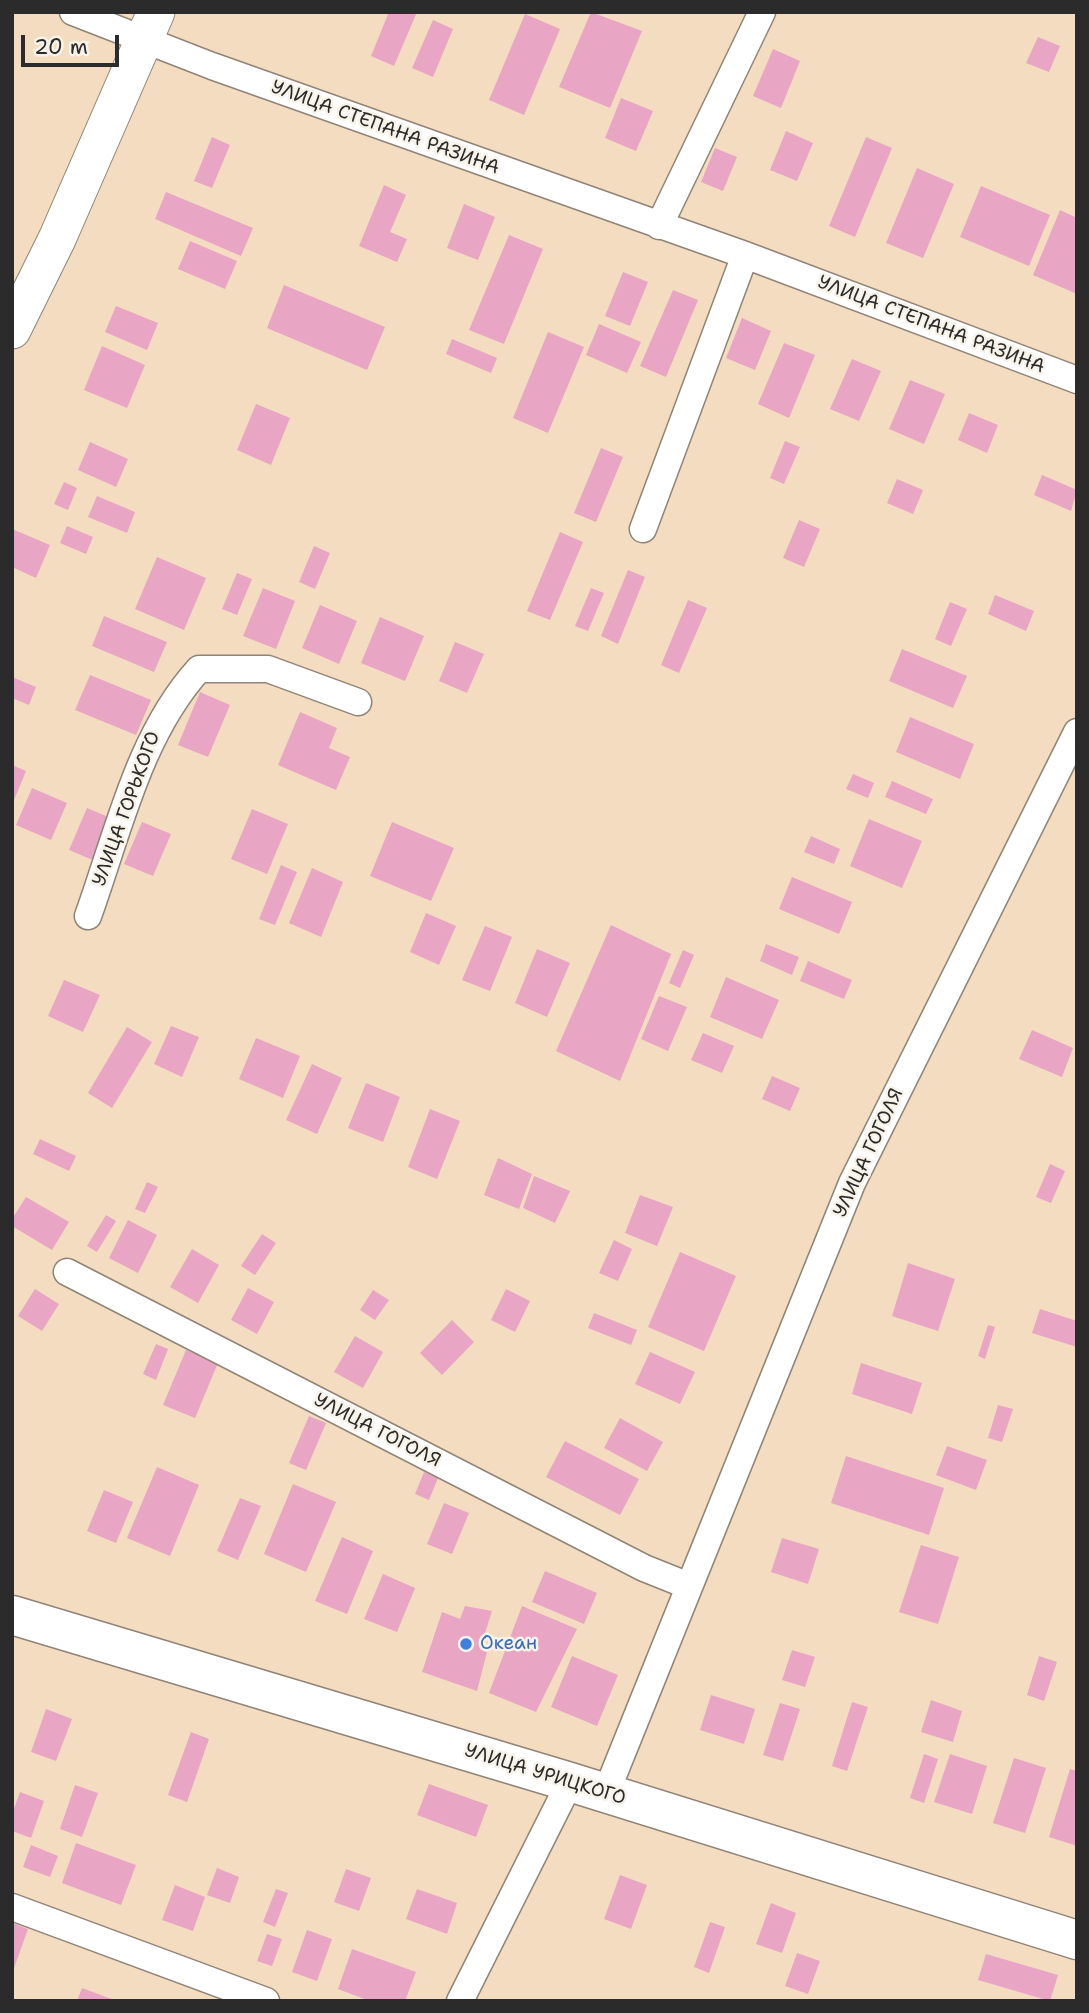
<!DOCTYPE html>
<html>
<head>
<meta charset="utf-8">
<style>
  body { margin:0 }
  #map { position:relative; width:1089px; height:2013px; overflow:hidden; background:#f3dcc0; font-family:"Shantell Sans",sans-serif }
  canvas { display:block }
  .frame { position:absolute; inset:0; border:14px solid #2b2b2b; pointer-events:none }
  .scale { position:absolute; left:21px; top:35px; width:98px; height:32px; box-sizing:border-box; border:4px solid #2b2b2b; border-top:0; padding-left:9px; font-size:21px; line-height:24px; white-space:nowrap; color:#2b2b2b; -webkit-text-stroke:5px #f7f3e8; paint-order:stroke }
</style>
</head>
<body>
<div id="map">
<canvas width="1089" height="2013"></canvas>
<div class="frame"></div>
<div class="scale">20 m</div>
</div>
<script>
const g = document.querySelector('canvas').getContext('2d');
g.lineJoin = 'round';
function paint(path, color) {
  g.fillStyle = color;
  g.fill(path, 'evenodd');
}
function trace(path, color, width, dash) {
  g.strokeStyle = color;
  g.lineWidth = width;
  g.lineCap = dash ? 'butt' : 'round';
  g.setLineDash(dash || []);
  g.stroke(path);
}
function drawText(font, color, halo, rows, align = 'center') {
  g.font = font + ' "Shantell Sans",sans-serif';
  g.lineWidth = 5;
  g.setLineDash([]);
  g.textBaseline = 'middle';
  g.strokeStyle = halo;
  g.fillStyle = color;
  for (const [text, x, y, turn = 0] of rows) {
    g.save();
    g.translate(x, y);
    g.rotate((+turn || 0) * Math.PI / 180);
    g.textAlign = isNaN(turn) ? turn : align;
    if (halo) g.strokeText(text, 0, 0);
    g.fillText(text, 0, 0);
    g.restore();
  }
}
paint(new Path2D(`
  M389 12H417L394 66 371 56Z
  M591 12 642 31 610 108 559 87Z
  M525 14 560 29 524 115 489 100Z
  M433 20 453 29 433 77 412 68Z
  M1038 37 1060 46 1049 72 1026 63Z
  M773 49 800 61 781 108 753 96Z
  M621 98 653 111 636 151 605 138Z
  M786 131 813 143 797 181 770 170Z
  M212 137 230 145 212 188 194 181Z
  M866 137 892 148 855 237 829 226Z
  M715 148 737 157 723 191 701 182Z
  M917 168 954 184 923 258 886 243Z
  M384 185 406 195 390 232 407 239 397 262 359 246Z
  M981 186 1050 215 1029 266 960 237Z
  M166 192 253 228 241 256 155 219Z
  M464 204 495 217 478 260 447 248Z
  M1060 210 1077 218V294L1033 275Z
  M509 235 543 249 504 344 469 330Z
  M190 241 237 261 225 289 178 269Z
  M623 272 648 282 630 326 605 316Z
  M284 285 385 327 367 370 267 328Z
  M673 290 698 300 666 377 640 366Z
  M116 306 158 323 147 350 105 332Z
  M742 318 771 331 755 370 726 358Z
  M599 324 641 342 627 373 586 355Z
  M548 332 584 347 548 433 513 418Z
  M452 339 497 358 491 373 446 354Z
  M784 343 815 355 789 418 758 404Z
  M102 346 145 365 127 408 84 390Z
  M852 359 881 371 859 421 830 409Z
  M910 380 945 394 924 444 889 429Z
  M256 404 290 418 271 465 237 450Z
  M969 413 998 425 987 453 958 440Z
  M785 441 800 447 784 484 770 478Z
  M90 442 128 459 116 487 78 470Z
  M601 448 623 457 596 522 574 513Z
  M1042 475 1077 490 1071 511 1034 495Z
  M897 479 923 490 913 514 887 503Z
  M64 482 77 488 68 510 54 504Z
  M97 496 135 512 127 533 88 517Z
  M799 520 820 529 804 567 783 558Z
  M67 526 93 537 86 554 60 543Z
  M12 529 50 545 36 578 12 567Z
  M560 532 583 542 550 620 527 611Z
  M314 546 330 553 315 589 299 582Z
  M157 557 206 578 184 630 135 609Z
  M628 570 645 577 618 644 601 636Z
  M237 573 252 579 237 615 222 609Z
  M263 588 295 601 276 649 243 636Z
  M591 588 604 593 588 631 575 626Z
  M995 595 1034 611 1026 631 988 614Z
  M688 600 707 608 679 673 661 665Z
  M950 602 967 609 951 646 935 639Z
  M320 605 357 621 339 664 302 648Z
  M104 616 167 642 154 672 92 646Z
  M380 617 424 636 405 681 361 663Z
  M455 642 484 654 467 693 439 681Z
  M902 649 967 676 953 708 889 681Z
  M90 675 151 700 136 735 75 710Z
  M12 677 36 687 29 705 12 698Z
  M200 692 230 705 208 757 178 745Z
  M300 712 337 728 329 748 350 757 336 790 278 765Z
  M910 717 974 744 960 779 896 752Z
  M12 765 26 771 12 805Z
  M853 774 874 783 868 798 846 789Z
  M892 781 933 799 926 814 885 797Z
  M32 788 67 803 51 840 16 825Z
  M87 808 113 819 95 861 69 850Z
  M252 809 288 824 267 874 231 859Z
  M869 819 922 841 902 888 850 866Z
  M142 822 171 834 153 876 124 864Z
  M392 822 454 848 431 901 370 876Z
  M811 836 840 849 834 864 804 852Z
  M281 865 297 872 275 925 259 919Z
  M312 868 343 882 321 937 289 923Z
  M792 877 852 902 839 934 779 909Z
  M426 913 456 926 439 965 410 952Z
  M611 925 671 954 620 1081 556 1051Z
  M485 926 512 937 490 991 462 980Z
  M766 944 799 957 792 975 760 961Z
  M537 949 570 963 547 1017 515 1003Z
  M683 950 694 955 680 988 669 983Z
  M808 961 852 980 844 999 800 981Z
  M726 977 779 1000 762 1039 710 1017Z
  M64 980 100 995 83 1032 48 1016Z
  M659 996 687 1007 668 1051 641 1039Z
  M171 1026 199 1037 182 1077 154 1064Z
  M127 1027 152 1042 112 1108 88 1093Z
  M1032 1030 1073 1048 1062 1077 1019 1059Z
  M703 1033 734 1046 722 1073 691 1060Z
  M256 1038 300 1056 283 1098 239 1079Z
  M312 1064 342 1078 317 1134 286 1120Z
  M772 1076 800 1088 790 1111 762 1099Z
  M366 1083 400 1097 383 1142 348 1128Z
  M430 1109 460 1121 437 1179 408 1167Z
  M40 1139 76 1156 69 1171 33 1154Z
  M498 1158 532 1174 519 1209 484 1195Z
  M1050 1164 1065 1171 1051 1203 1036 1197Z
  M534 1176 570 1191 555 1223 523 1208Z
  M147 1182 158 1187 145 1213 135 1209Z
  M640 1195 673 1207 657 1246 625 1233Z
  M26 1197 69 1222 52 1250 12 1226V1219Z
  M106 1215 116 1221 97 1252 87 1246Z
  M128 1220 157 1235 138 1273 109 1258Z
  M262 1234 276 1243 255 1275 241 1266Z
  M614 1240 632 1249 618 1281 599 1273Z
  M192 1249 219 1265 198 1303 170 1287Z
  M680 1252 736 1276 704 1351 648 1327Z
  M908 1263 955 1279 938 1331 892 1316Z
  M248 1288 274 1302 257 1334 231 1320Z
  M35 1289 59 1304 42 1331 18 1316Z
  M506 1289 530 1301 515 1332 491 1320Z
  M373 1290 389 1300 375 1320 360 1310Z
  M1040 1309 1077 1321V1347L1032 1333Z
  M594 1313 637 1330 631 1345 588 1328Z
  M452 1320 474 1342 442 1375 420 1353Z
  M988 1325 995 1327 985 1359 978 1356Z
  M355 1336 383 1352 363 1388 334 1372Z
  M156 1344 168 1349 156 1380 143 1374Z
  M186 1350 218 1363 195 1418 163 1405Z
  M650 1352 695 1372 680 1404 635 1384Z
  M861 1363 922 1383 912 1414 852 1394Z
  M998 1405 1013 1409 1002 1442 988 1438Z
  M309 1416 326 1423 306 1470 289 1463Z
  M620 1418 663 1442 647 1471 604 1448Z
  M565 1441 639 1479 620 1515 546 1477Z
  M947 1446 987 1460 976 1490 936 1475Z
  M846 1456 944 1488 929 1535 831 1503Z
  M157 1467 199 1485 170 1556 127 1538Z
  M424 1472 438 1478 429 1500 415 1494Z
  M293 1484 336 1502 306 1572 264 1554Z
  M104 1490 133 1502 116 1543 87 1531Z
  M240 1498 261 1506 238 1560 217 1551Z
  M444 1503 469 1513 452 1554 427 1544Z
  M342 1537 373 1551 347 1614 315 1601Z
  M782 1538 819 1549 808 1584 771 1572Z
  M921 1545 959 1557 938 1624 899 1612Z
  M545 1571 597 1593 584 1624 532 1602Z
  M383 1574 415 1588 397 1632 364 1619Z
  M465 1606 492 1611 480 1649 487 1652 477 1691 422 1672 442 1612 460 1619Z
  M522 1606 577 1629 536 1712 489 1693Z
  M792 1650 815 1657 805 1687 782 1680Z
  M572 1656 618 1675 597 1726 551 1707Z
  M1039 1656 1057 1662 1044 1701 1027 1695Z
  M711 1695 755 1709 744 1744 700 1730Z
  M931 1700 962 1711 953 1742 921 1732Z
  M852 1702 868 1707 847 1771 832 1766Z
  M780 1703 800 1709 783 1761 763 1755Z
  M46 1709 72 1719 56 1761 31 1752Z
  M191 1732 209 1739 187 1802 168 1795Z
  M924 1754 938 1759 924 1803 910 1798Z
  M950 1754 987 1766 972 1814 934 1802Z
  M1014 1758 1046 1768 1025 1833 993 1823Z
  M1070 1769 1077 1771V1846L1049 1837Z
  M429 1784 488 1805 476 1837 417 1815Z
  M75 1785 98 1793 82 1837 60 1829Z
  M20 1792 44 1801 31 1838 12 1831V1814Z
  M76 1843 136 1865 121 1905 62 1883Z
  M31 1845 58 1856 50 1877 23 1867Z
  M217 1868 239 1877 230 1903 207 1895Z
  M346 1869 371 1878 359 1911 334 1902Z
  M620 1875 647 1885 631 1929 604 1919Z
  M175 1885 205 1897 193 1931 162 1920Z
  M276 1889 288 1893 275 1927 263 1922Z
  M417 1889 457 1903 447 1934 406 1919Z
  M771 1903 796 1913 782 1953 756 1944Z
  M710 1922 725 1927 709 1973 694 1967Z
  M12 1923 28 1929 13 1971H12Z
  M307 1930 332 1939 317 1981 292 1972Z
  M267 1934 282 1939 272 1966 257 1961Z
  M352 1949 416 1972 405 2001H370L338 1989Z
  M797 1953 820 1961 808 1994 785 1986Z
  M986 1954 1058 1975 1050 2001 978 1980Z
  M82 1988 114 2000V2001H77Z`), '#e8a6c4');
const street = new Path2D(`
  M73 12 212 66 745 255 1077 380
  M659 226 762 12
  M643 529 745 255
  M88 916C118 833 139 735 199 669H268L358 702
  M67 1272 644 1568 689 1586
  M606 1793 852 1183 1077 732
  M12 1907 266 2001
  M460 2001 570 1782`);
const secondary = new Path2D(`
  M12 330 57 239 156 12`);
const primary = new Path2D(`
  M12 1615 570 1782 1077 1940`);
trace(street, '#8f8476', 29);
trace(secondary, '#8f8476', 39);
trace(primary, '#8f8476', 41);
trace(street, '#fff', 26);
trace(secondary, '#fff', 37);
trace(primary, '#fff', 38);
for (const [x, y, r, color] of [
  [466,1644,7,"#3f7fe0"]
]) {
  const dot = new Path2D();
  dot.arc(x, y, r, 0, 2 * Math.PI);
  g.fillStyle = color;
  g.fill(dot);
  trace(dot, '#f7f3e8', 2.5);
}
drawText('19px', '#2b2b2b', '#f7f3e8', [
  ["УЛИЦА СТЕПАНА РАЗИНА",385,128,20],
  ["УЛИЦА СТЕПАНА РАЗИНА",931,325,21],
  ["УЛИЦА ГОРЬКОГО",127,809,-70],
  ["УЛИЦА ГОГОЛЯ",869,1153,-65],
  ["УЛИЦА ГОГОЛЯ",377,1431,27],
  ["УЛИЦА УРИЦКОГО",545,1775,17]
]);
drawText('19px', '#366cbe', '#f7f3e8', [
  ["Океан",480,1644]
], 'left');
</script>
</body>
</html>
